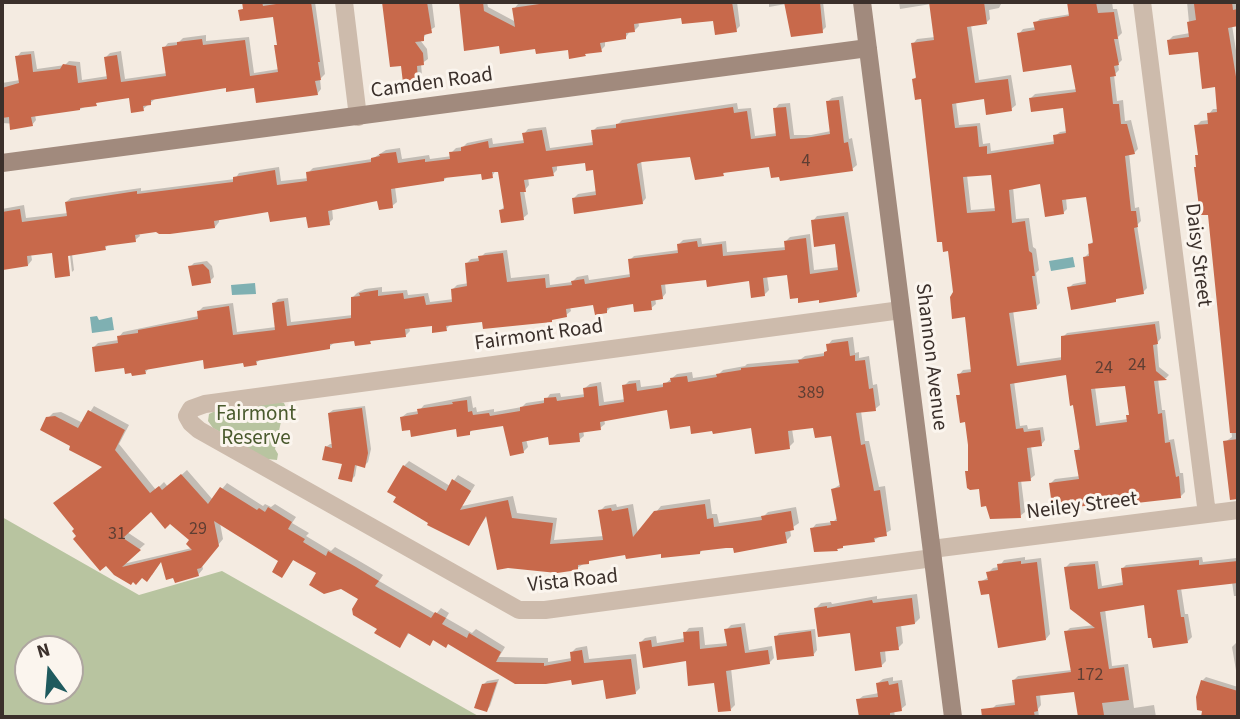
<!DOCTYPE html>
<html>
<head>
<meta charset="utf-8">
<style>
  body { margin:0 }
  #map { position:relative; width:1240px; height:719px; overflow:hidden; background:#f4ebe1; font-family:"Source Sans 3",sans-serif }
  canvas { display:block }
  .frame { position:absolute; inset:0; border:4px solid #3b302b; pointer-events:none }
  .north { position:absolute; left:14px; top:635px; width:70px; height:70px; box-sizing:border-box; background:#fbf5ee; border:2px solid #aea6a0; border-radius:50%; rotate:344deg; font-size:19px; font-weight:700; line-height:28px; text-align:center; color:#3b302b }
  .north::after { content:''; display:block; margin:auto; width:24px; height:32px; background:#1f5a5e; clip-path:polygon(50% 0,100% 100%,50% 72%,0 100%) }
</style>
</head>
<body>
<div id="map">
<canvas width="1240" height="719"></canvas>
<div class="frame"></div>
<div class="north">N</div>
</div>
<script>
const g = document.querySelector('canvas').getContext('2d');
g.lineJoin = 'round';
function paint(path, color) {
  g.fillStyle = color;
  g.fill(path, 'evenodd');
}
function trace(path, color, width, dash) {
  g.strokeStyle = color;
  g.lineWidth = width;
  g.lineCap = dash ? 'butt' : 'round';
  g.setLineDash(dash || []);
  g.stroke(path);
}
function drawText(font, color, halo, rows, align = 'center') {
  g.font = font + ' "Source Sans 3",sans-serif';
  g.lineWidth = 6;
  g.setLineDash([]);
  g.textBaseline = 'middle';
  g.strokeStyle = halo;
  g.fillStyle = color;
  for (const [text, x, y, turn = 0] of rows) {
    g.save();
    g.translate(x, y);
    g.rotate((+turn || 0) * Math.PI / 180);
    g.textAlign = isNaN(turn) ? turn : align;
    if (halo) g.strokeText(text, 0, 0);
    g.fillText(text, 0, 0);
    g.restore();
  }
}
paint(new Path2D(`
  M280 402 284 403 287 410 282 417 275 449 278 454 277 460 267 459 213 428 208 421 209 414 215 411Z
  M2 517 139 595 222 571 480 717H2ZM28 649H70V691H28Z`), '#b8c4a0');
paint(new Path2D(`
  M1073 257 1075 267 1051 271 1049 261Z
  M255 283 256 294 232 295 231 285Z
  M97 316 99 320 112 317 114 330 92 333 90 317Z`), '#7fb0b2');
paint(new Path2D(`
  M245 2H315L325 74 320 79 321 89 317 94 256 86H227L155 99 143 109 130 96 99 101 80 109 35 115 36 120 32 125 2 123V83L20 80 17 57 21 52 34 51 37 69 65 65 69 61 80 62 82 80 108 76 106 57 110 53 121 51 125 79 167 73 164 48 168 43 179 42 183 38 206 35V41L249 37 254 73 279 69 276 46 279 43 275 15Z
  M384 2H439L432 3 435 27 427 32 423 39 420 40 427 49 428 59 421 64 422 75 418 79 402 64 392 65Z
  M460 2H487L488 7 516 22 514 9 518 4 533 2H737L740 26 736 30 714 19 682 16 638 21 639 26 635 30 630 31 626 37 605 40V46L601 50 501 44 466 49Z
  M769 2H823L826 27 822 31 786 4 769 7Z
  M899 2H1002L999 8 989 10 990 19 986 23 971 25 979 80 1011 75 1016 105 1011 109 985 97 956 102 959 125 980 123 983 144 990 143 991 151 1056 141 1055 136 1060 132 1067 131 1064 107 1031 98 1035 94 1077 89 1073 63 1019 34 1023 29 1036 27 1035 23 1040 19 1071 14 1068 2H1112L1113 9H1117L1122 33 1118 37 1122 60 1118 64 1119 70 1114 75 1117 101 1123 100 1125 121 1131 120 1138 149 1134 153H1129L1135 208 1139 207 1141 221 1137 225 1147 288 1143 292 1119 296 1115 300 1069 288 1073 284 1088 281 1085 257 1089 253 1090 245 1094 240 1088 195 1066 198 1067 209 1063 213 1042 182 1013 187 1016 219 1029 218 1033 247 1036 249 1039 270 1036 273 1040 303 1036 307 1013 310 1020 363 1063 357V337L1067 333 1159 321 1161 338 1157 343 1159 367 1169 375 1166 378 1158 379 1162 410H1165L1169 440 1174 439 1180 473H1183L1185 492 1181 496 1093 503 1078 501 1051 483 1055 479 1080 476 1076 451 1081 446 1067 373 1014 381 1020 426 1027 425 1028 429 1043 427 1045 440 1041 445 1031 446 1035 475 1030 479 1021 480 1025 512 1020 516 980 487 967 472 970 469 967 420 958 396 962 392 959 375 963 370 973 369 966 315 955 293 949 249 922 97 914 79 918 75 913 44 917 39 935 37 931 4 900 9ZM993 173 996 208 971 210 967 175ZM1127 384 1131 413 1128 419 1100 423 1095 387Z
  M1187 2H1238V25H1232L1238 63V475L1229 477 1225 442 1232 437 1209 213 1197 156 1199 153 1196 126 1201 121 1209 120V114L1213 109H1219L1216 85 1199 50 1169 40 1173 36 1190 33Z
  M843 96 849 139 852 138 857 165 852 169 781 179V175L773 176 771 165 726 171 723 174 696 178 692 155 641 161 646 198 642 203 575 212 573 199 578 194 597 191 594 168 588 169 587 161 557 165V170L553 174 528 177 529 185 524 191 528 214 523 218 502 221 500 211 505 206 500 170H496L492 176 484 178 483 172 448 176 444 180 395 187 397 202 392 206 380 208 379 199 332 208 333 219 329 223 309 226 308 215 271 220 270 210 219 218V222L215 227 170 233H160L157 230 139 233 140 236 135 240 110 243 105 248 72 254 74 270 72 272 69 247 65 248 70 274 56 276 53 251 31 254 32 260 28 265 5 268 2 249V209L24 205 26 218 68 213 66 202 71 198 141 188V191L235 179 239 173 279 167 281 181 309 178 308 173 313 168 372 159 386 150 400 148 402 159 429 155 430 159 452 156 451 153 456 148 463 147 467 143 492 138 493 144 525 140 524 134 528 129 546 127 550 148 594 142 593 131 597 127 618 124 622 120 737 103 738 109 751 108 755 136 778 133 775 109 779 104 790 103 794 135H811L831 131 827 102 832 98Z
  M848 212 860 291 856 295 788 273 767 276 769 290 764 295 751 279 707 278 665 283 666 293 662 298H655L656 304 651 308 635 302 611 307 607 311 595 303 570 307 571 311 566 315 483 320 451 324 446 329 433 324 409 327 410 331 405 336 372 339 370 342 356 339 335 342 329 347 261 359 256 363 205 358 149 368 145 373 126 367 94 347 98 343 119 340V337L123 332 199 316 198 312 203 307 233 303 237 332 276 327 273 304 278 299 288 298 291 322 353 315 352 298 357 293 365 289 382 287V292L407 290 408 295 428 293 430 302 454 299 453 289 457 285 469 283 466 264 471 259 480 258 485 253 507 250 511 278 549 274 550 285 572 282 577 277 588 275 589 280 631 274 630 260 634 256 679 250V244L683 240 701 238 702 244 726 241 727 252 787 247 786 241 790 237 810 234 814 270 839 267 836 242 813 221 817 216Z
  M207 261 212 266 214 277 210 281 190 267 194 263Z
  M853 337 855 353 859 352V358L869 356 873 385 877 384 880 405 875 409 861 411 865 441H869L879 487 885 486 891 530 874 540 845 544 837 549 812 529 816 524 833 522 838 517 833 489 841 484 833 434 815 426 792 429 794 442 789 447 753 426 714 429 691 424 669 408 604 419 605 424 600 428 583 430 584 436 579 440 549 435 526 439 528 447 523 452 505 424 475 428 469 433 458 427 411 428 402 417 407 413 419 411 424 405 471 396 473 408 476 407 477 412 494 409V412L522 407 526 403 546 400 550 394 560 393 561 397 586 394 585 388 590 384 601 382 604 402 626 399 624 386 629 381 640 380 641 387 665 384 677 374 692 372 693 378 719 374 723 370 745 366 747 364 801 359 805 356 825 353 828 350V345L832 340Z
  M94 406 129 425 119 444 156 490 164 482 168 487 187 470 213 500 227 483 263 506 265 504 271 507 275 504 296 517 292 523 309 533 306 536 331 551 335 547 361 562 383 575 379 581 436 614 441 608 449 613 446 618 472 633 476 629 505 647 499 657 548 658V662L572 658 571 653 576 648 587 646 589 659 636 654 640 688 635 693 605 678 516 682 449 643 434 639 429 644 410 632 400 646 379 628 360 598 294 559 282 576 281 561 220 523 223 539 202 565 203 569 198 575 162 560 152 575 142 576 115 574 104 466 73 445 48 418 53 413 61 412 83 423ZM151 510 192 539V548L123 564 145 544 127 532Z
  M365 406 371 449 368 462 364 466 357 464 355 476 351 480 344 463 326 447 330 444H334L329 413 333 410Z
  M409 461 450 486 458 475 475 485 462 506 513 496 517 513 557 518 554 540 604 536 600 511 605 506 616 504 617 507 633 504 638 534 661 506 710 499 712 514H717L719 523 764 516 768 512 796 507 799 523 790 529 791 536 786 541 703 549 700 553H626L593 558 577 568 488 514 468 544 404 466Z
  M1238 553V596H1234L1232 582 1181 588 1185 614H1188L1192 637 1188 641 1145 603 1105 609 1112 666 1128 664 1134 708 1154 705 1156 717H1080L1076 690 1040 694 1041 705 1038 709 1039 717H993L992 709 996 705 1017 702 1014 680 1018 676 1072 670 1066 632 1070 628 1095 625 1066 567 1070 563 1098 561 1102 586 1124 582 1122 569 1126 565 1202 557 1203 562 1236 558Z
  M1025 557V560L1041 558 1050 634 1046 639 980 582 989 577 988 573 993 568 999 567 1004 560Z
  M917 594 920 618 915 623 901 625 903 643 898 648 885 650 886 661 881 666 851 631 816 608 821 603 831 602 832 604 877 596V599Z
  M745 623 749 650 772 646 774 658 770 662 731 668 735 705 731 709 716 681 687 659 644 666 640 643 645 638 656 636 657 643 685 638V633L689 628 703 627 705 645 728 643 726 630 731 625Z
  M815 629 817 650 814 654 776 637 779 633Z
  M1236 643H1238V682L1232 647Z
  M893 677V681L902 680 906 705 901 709 894 710 895 717H861L858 700 863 696 879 693 878 683 883 679Z
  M1206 677 1238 687V717H1203L1205 709 1202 681Z
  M499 679 490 706 487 710 483 685 487 681Z`), '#0003');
paint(new Path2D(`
  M242 2H262L263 6 289 2H311L320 62H318L321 80 315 81 318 95 256 103 254 88 226 92V88L151 100V105L143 106 144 111 131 113 129 98 96 103 97 106 80 108V110L31 117 33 126 10 130 9 117 2 118V88L19 83 15 56 31 54 33 72 60 69 63 64 76 66 78 83 107 79 104 57 117 55 121 82 166 76 162 47 177 45V42L202 39 203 45 245 40 250 76 278 72 274 45H277L273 17 240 21 238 10 243 9Z
  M382 2H427L432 33 424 35V41L415 42 423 53 424 65 417 66 418 81 403 83 401 66 390 67Z
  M459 2H483L484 11 515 27 512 8 553 2H732L737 32 715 35 713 21 682 24 681 18 634 24 635 32 626 33V39L600 43 602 52 585 54 586 56 569 59 568 50 536 54 535 49 500 54 499 46 464 51Z
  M784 2H820L823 33 791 37Z
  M929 2H984L987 24 967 27 975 83 1008 79 1012 111 986 115 984 99 952 104 955 128 977 126 979 147 987 146V154L1054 144 1053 135 1066 133 1063 108 1031 112 1029 98 1076 92 1071 65 1023 72 1017 33 1035 30 1033 22 1069 16 1067 2H1096L1098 13 1114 12 1118 39H1114L1119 65 1114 66 1116 76 1110 77 1113 104H1119L1121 124H1127L1135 154 1125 156 1131 211H1136L1138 227 1134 228 1144 294 1116 299V302L1071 310 1067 287 1086 284 1083 257 1089 256 1088 244 1093 243 1086 197 1062 200 1064 214 1045 217 1040 184 1009 190 1012 223 1025 221 1029 251 1032 253 1035 276H1032L1037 309 1009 313 1017 366 1061 360V336L1155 324 1158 344 1153 345 1156 371 1167 380 1154 381 1158 414 1162 413 1165 443 1170 442 1176 477 1179 476 1181 498 1092 508 1091 505 1077 507 1076 503 1052 506 1049 483 1079 479 1074 450H1080L1073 405 1070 406 1066 375 1010 384 1016 429 1023 428 1024 432 1040 430 1042 446 1027 448 1031 481 1018 482 1021 518 990 519 986 506 981 507 979 489 970 490 967 488 965 471H968V445L965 422 960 423 956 395H960L957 374 971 372 965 317 952 319 950 297 953 292 948 251 943 252 942 242H937L921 99 915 100 912 79 916 78 911 43 934 40ZM991 175 995 211 967 213 963 177ZM1125 386 1129 415H1126L1127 422 1096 426 1091 389Z
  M1207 2H1232L1233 10 1238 9V26L1228 28 1238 89V433H1230L1208 215H1200L1194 167H1196L1195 155H1198L1194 125 1208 124 1207 113 1217 112 1215 87 1202 89 1198 52 1169 55 1167 40 1189 37 1187 22 1196 20 1194 4Z
  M839 100 844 143 848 142 853 171 780 181 779 177 771 178 769 167 723 173 724 176 695 180 690 157 642 162 637 164 643 204 574 214 572 198 596 195 593 170 586 171 585 163 552 167 554 176 524 180 526 192H520L524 220 501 223 499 210 504 209 498 172H492L493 178 482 180 481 174 444 178V181L391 189 393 208 379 210 377 201 328 211 330 225 308 228 306 217 270 222 268 212 214 221 215 228 170 234H159L156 232 135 235 136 242 105 246 106 250 68 256 70 276 55 278 52 253 27 256 28 266 3 270 2 212 20 209 22 222 67 216 65 202 137 191V194L233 182V177L275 170 277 185 307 181 306 172 371 162V158L380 156 379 154 396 152 398 163 425 159V162L450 159 449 152 461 151V147L488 141 489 148 524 143 522 133 542 130 546 151 593 145 591 130 616 128V124L733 107 734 113 747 111 751 139 776 136 773 108 786 107 790 139 805 138 830 134 826 101Z
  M844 216 857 297 819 303V300L798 303V298L790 299 787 275 763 278 765 296 751 298 749 281 707 287 706 280 661 285 663 299 651 301 652 310 634 312 633 304 607 308V313L595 315 593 305 566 309 567 317 552 320V322L483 329 482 322 446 326 447 331 432 333V326L405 329 406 337 370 341 371 344 355 346 354 341 330 344V349L256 361 257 365 244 367 243 363 204 369 203 360 145 370 146 374 132 376 131 373 125 374 124 368 95 372 92 347 118 343 117 336 138 333V330L198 319 197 311 229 306 233 335 275 330 272 303 284 301 287 326 351 318V297L360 296 359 293 378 290V296L403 293 404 299 424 296 426 305 452 302 451 289 467 286 465 263 479 261 478 256 503 253 507 282 545 278 546 288 572 285 571 281 584 279 585 284 630 277 628 259 678 253 677 244 697 241 698 247 722 244 723 256 785 250 784 241 806 238 810 274 838 270 835 244 814 247 811 220Z
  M203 264 209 270 211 283 192 286 188 266Z
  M848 341 850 356 855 355V361L865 360 869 389 873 388 876 411 856 413 861 445 865 444 874 491 880 490 887 536 874 538 875 542 843 546V548L837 549 838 551 814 552 810 528 831 525 830 521H837L831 489 840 487 831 436 815 438 813 428 788 431 790 449 755 454 751 428 713 434 712 431 691 434 690 426 670 429 667 410 600 422 601 430 579 433 580 442 549 445 548 437 522 442 524 453 510 456 503 426 470 431V435L457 437 456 429 411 437 410 430 402 431 400 417 418 414 417 409 453 404 452 402 467 400 468 412 472 411 473 415 489 413 490 416 520 411V407L544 403V398L556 397 557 401 584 397 583 388 597 386 599 406 624 402 622 385 636 383 637 391 663 387V383L671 382 670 378 687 376 688 382 717 377 716 374 741 370V368L799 363 798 360 824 356V352L827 351 826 344Z
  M362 408 368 453 365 468 355 465 352 482 338 479 342 464 322 460 325 446 332 448 328 413Z
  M88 410 125 430 115 450 150 493 159 486 162 490 181 474 208 504 220 487 257 510 259 508 265 512 268 507 292 522 288 529 305 539 303 542 326 556 328 551 356 567 379 581 375 586 431 618 435 612 446 618 442 624 467 638 469 633 501 652 496 662 544 663V666L571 661 570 652 582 650 584 663 631 659 636 694 606 699 603 680 572 685 571 680 546 684H515L448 644 446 648 433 640 430 646 408 633 400 648 374 633 377 629 353 615 352 609 358 599 341 589 324 594 309 585 316 573 293 560 282 578 272 572 278 561 214 521 219 546 201 568 197 569 199 576 175 583 173 578 166 580 161 562 147 582 142 578 136 585 133 582 131 585 114 575 106 566 100 571 73 539 76 536 72 531 74 529 53 503 102 467 69 450 70 446 40 430 46 417 55 416 78 428ZM151 512 165 529 170 524 189 540 186 544 192 550 122 567 141 550 123 538Z
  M1238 439V499L1230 500 1223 441Z
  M403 465 446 491 452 479 471 491 460 510 508 500 512 518 553 523 550 544 603 540 598 510 611 508 612 511 628 508 633 537 654 511 705 504 707 519 713 518 714 527 762 520 761 516 791 511 794 530 785 532 787 543 734 553 733 548H726L700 551V554L661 558V554L626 559 625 555 589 561V564L578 565V570L557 573 508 568 497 570 486 516 469 546 427 525 428 523 393 502 396 497 387 492Z
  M1199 560V565L1238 561V583L1177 590 1181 617H1184L1188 643 1153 648 1151 638H1148L1144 605 1100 612 1109 669 1124 667 1129 700 1102 703 1104 715 1078 717 1074 692 1036 696 1038 711 1034 712 1035 717H982L981 709 1015 705 1012 680 1071 672 1064 631 1095 628 1070 609 1064 567 1095 564 1098 589 1123 585 1121 568Z
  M1021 561V564L1037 562 1046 640 998 648 989 594 981 595 978 581 988 580 986 572 998 570 997 564Z
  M912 598 915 624 896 627 899 650 880 652 882 667 855 671 850 633 818 637 814 608 827 606V608L872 600 873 603Z
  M741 627 745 653 768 650 770 664 726 671 731 711 718 712 714 683 688 686 686 661 643 668 639 642 651 640 652 647 684 642 683 632 699 631 700 649 727 646 724 629Z
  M811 631 814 656 777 660 774 636Z
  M1201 680 1238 691V717H1201L1202 711 1197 710 1196 697Z
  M888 681 889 685 898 683 902 711 890 713V717H859L856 699 878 697 876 683Z
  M497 682 487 712 474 708 482 684Z`), '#c8694b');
trace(new Path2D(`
  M344 2 358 117
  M1142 2 1207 514
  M901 310 205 404 191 409 187 416 191 423 199 430 519 610H545L933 558
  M932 549 1238 510`), '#cdbbac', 18);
trace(new Path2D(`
  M862 2 953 717
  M2 163 868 48`), '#a18a7d', 18);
drawText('18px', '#5e3e33', null, [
  ["4",806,162],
  ["24",1137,366],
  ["24",1104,369],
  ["389",811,394],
  ["29",198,530],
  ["31",117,535],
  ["172",1090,676]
]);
drawText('21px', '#3b302b', '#fbf5ee', [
  ["Camden Road",432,84,-8],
  ["Daisy Street",1197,255,83],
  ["Fairmont Road",539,336,-8],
  ["Shannon Avenue",930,357,83],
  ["Neiley Street",1082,507,-7],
  ["Vista Road",573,582,-6]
]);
drawText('21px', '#4a5a2e', '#fbf5ee', [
  ["Fairmont",256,415],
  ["Reserve",256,439]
]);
</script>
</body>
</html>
